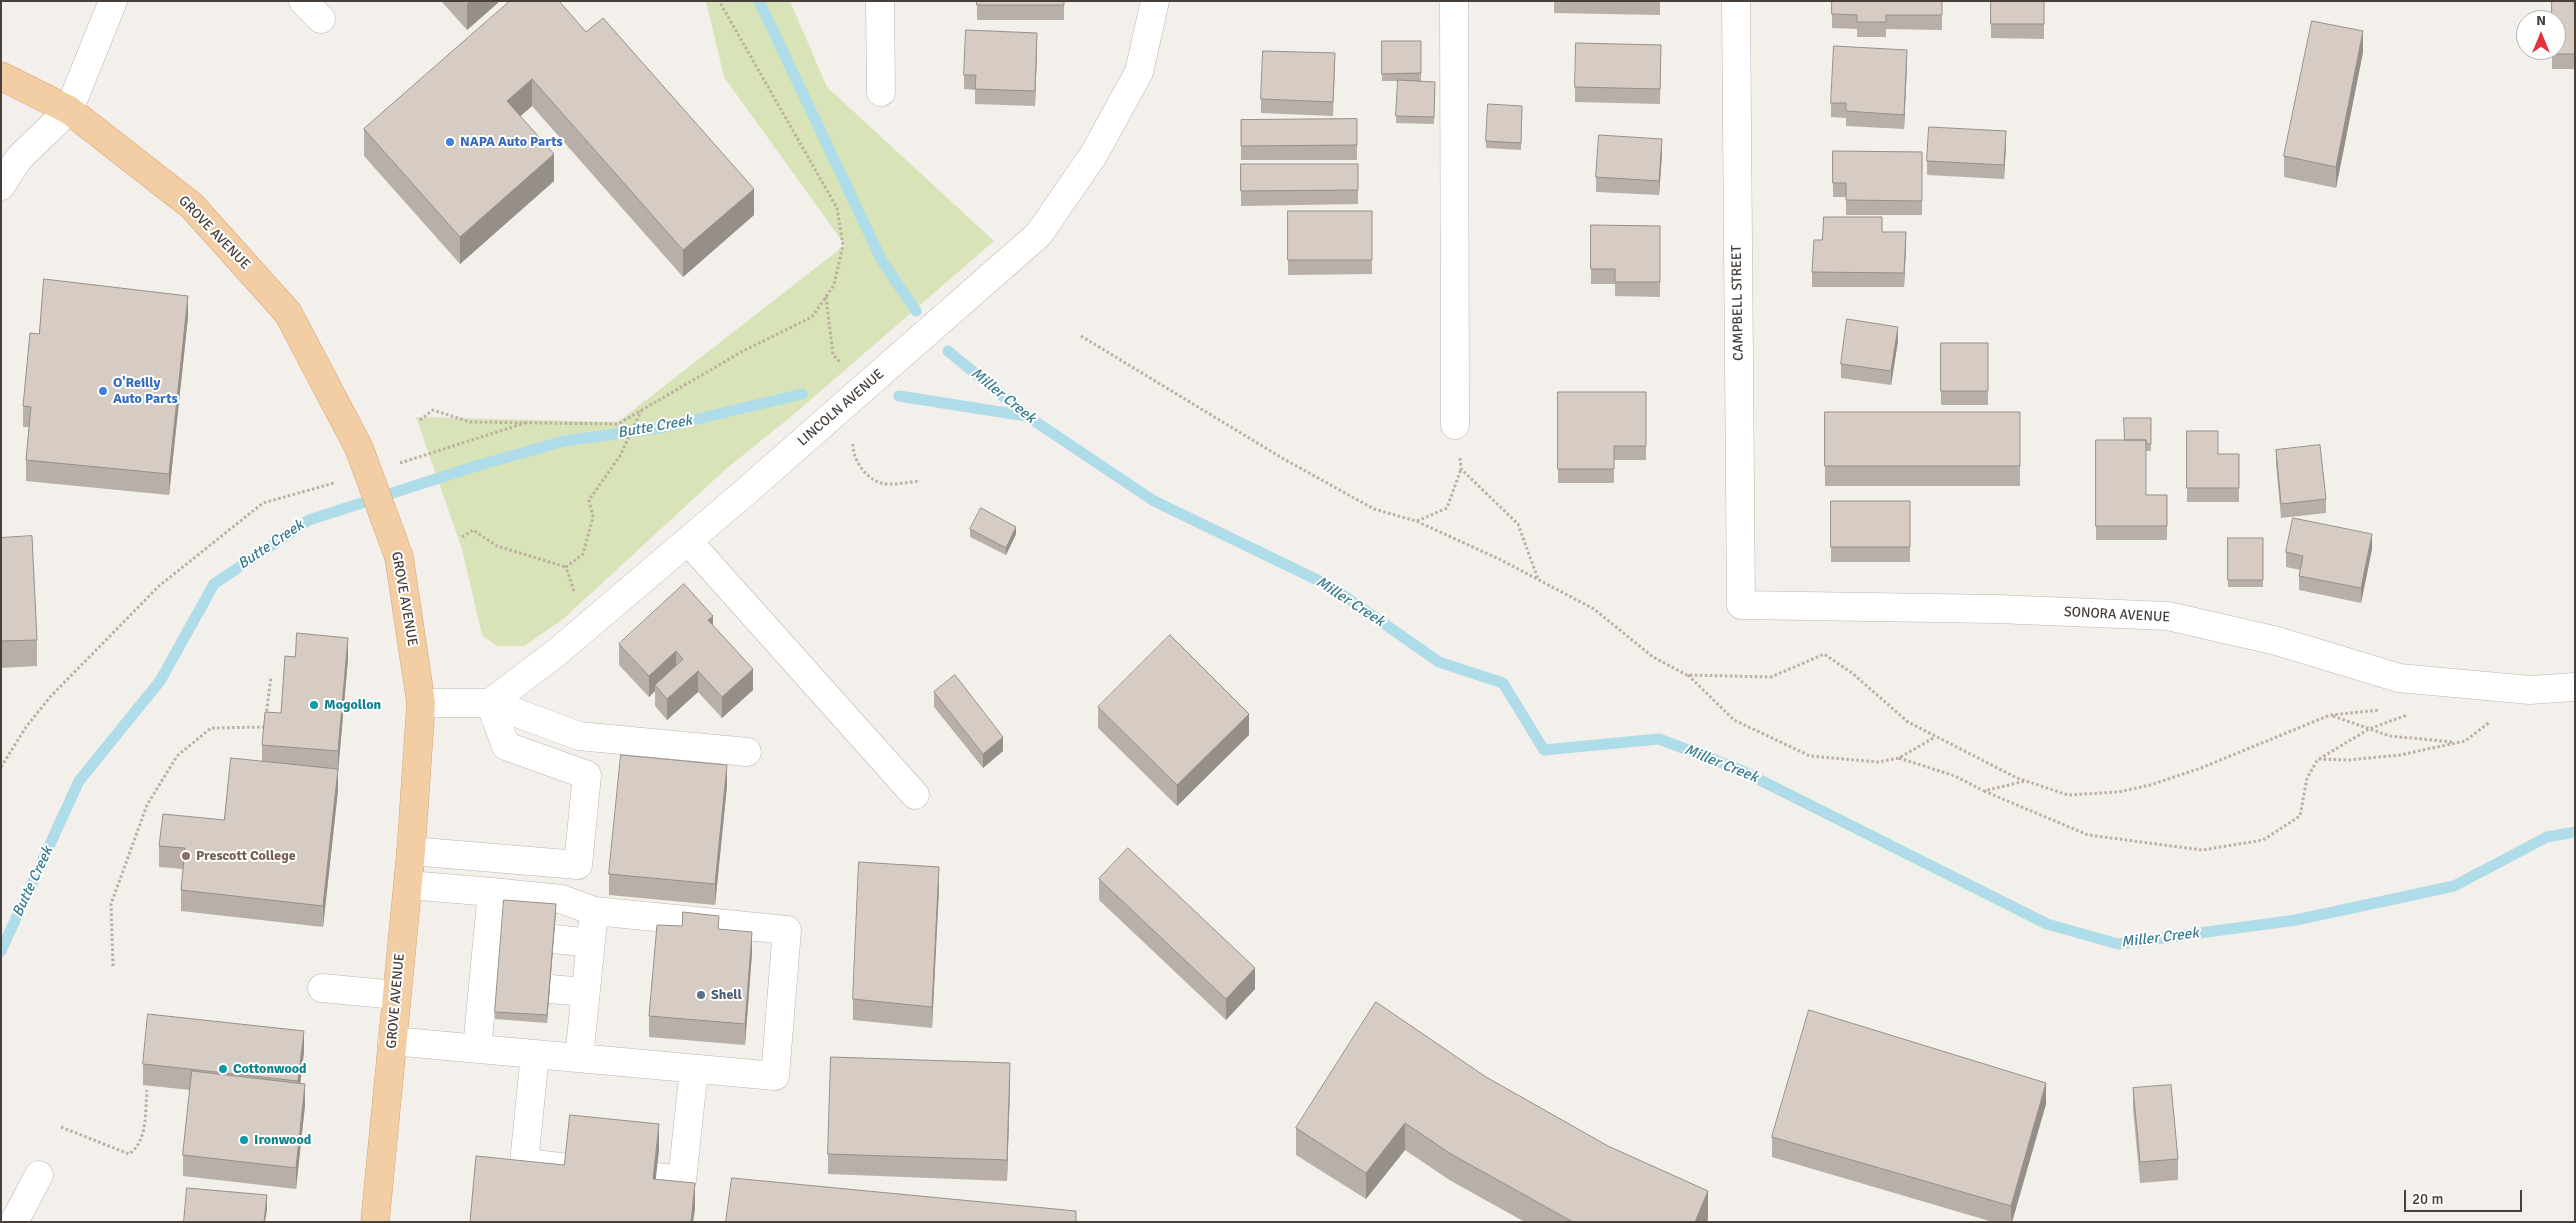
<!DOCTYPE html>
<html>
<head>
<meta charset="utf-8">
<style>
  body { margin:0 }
  #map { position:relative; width:2576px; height:1223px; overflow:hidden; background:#f3efeb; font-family:Signika,sans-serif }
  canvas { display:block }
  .frame { position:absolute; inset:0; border:2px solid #473f39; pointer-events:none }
  .north { position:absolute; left:2516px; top:10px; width:50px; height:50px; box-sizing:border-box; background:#fff; border:1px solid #b5b2b0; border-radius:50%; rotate:0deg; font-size:14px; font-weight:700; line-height:20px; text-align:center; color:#473f39 }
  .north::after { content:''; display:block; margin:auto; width:18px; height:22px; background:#e2333a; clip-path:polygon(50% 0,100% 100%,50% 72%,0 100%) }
  .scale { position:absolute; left:2404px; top:1190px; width:118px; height:22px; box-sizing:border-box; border:2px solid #473f39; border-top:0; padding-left:6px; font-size:15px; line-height:18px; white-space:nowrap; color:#473f39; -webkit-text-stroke:4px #fff; paint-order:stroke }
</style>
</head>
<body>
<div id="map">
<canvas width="2576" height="1223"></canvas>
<div class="frame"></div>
<div class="north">N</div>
<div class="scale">20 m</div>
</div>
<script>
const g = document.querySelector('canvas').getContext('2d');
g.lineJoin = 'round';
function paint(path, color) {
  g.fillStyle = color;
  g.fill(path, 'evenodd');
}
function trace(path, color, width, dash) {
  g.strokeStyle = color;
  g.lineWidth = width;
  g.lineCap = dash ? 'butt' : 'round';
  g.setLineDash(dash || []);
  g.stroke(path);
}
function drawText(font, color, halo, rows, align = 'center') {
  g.font = font + ' Signika,sans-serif';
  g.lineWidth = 4;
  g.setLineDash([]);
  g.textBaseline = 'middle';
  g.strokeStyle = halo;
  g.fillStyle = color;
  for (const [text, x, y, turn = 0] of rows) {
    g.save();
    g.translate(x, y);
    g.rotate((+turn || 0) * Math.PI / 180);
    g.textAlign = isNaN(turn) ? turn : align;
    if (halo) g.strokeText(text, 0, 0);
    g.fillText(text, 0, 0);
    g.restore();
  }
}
paint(new Path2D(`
  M706 1H790L827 87 994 241 793 415 727 468 562 620 524 646H497L482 635 462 549 416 417 618 422 845 245 724 77Z`), '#d8e3b8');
trace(new Path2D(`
  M759 1 882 261 916 311
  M948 351 1027 416 1154 501 1330 586 1439 662 1503 683 1544 750 1659 739 1738 769 2047 924 2118 944 2296 920 2454 886 2547 837 2575 832
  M899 396 1026 416
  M1 951 79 781 160 681 214 584 309 520 476 466 564 441 660 428 802 394`), '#aedce9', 11);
const minor = new Path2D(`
  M303 1 321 19
  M880 1 881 92
  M1454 1 1455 425
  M1736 1 1741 605 1997 609 2168 616 2277 641 2399 678 2530 690 2575 687
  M1 186 19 158 69 110 113 1
  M688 541 915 795
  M421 703H490L556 653 743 494 1039 234 1094 154 1139 72 1155 1
  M490 703 579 736 747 752
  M411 851 578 865 587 775 506 746 490 703
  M408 885 492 892
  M554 939 590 943
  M322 988 396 995
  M550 989 585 992
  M392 1041 775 1076 787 930 594 911 561 899 492 892 477 1048
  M535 1054 524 1163 561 1167
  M579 1058 594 911
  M656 1177 682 1180 694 1069
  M14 1222 39 1175`);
const major = new Path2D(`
  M1 76 69 110 192 206 288 313 359 448
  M375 1222 411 851 421 703 399 557`);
trace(minor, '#beb5ae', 29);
trace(major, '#d7a675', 29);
trace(new Path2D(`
  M826 297 833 355 840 362
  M1081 336 1282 458 1374 509 1416 521 1499 559 1594 609 1653 657 1687 675 1771 677 1824 654 1852 673 1908 722 2017 778 2068 795 2118 792 2150 785 2201 768 2330 715 2380 710
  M420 420 433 410 470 422 618 424 743 351 812 317 834 285 843 245 837 208 719 1
  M853 444C853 460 865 478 881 483 891 486 909 482 920 481
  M1460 458 1461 469 1518 524 1538 579
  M400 463 525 423
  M1417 521 1447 508 1461 469
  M462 537 473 530 497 546 566 567
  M574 591 566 567 583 554 593 517 589 500 620 456 641 411
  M1688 675 1734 720 1810 756 1878 762 1899 758 1935 737
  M266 716 271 677
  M2333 716 2390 736 2453 742
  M1899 758 1955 776 1984 791 2025 781
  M2319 759 2369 729 2407 715
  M1 767 26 727 51 696 159 586 263 503 334 483
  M1984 791 2088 835 2202 850 2263 840 2300 816 2307 778 2318 759 2348 760 2400 755 2465 741 2490 722
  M113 966 111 904 147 805 177 756 211 728 264 727V724
  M61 1127 129 1154C148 1141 145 1112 147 1090`), '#beaea1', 3, [2.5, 2.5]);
trace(minor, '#fff', 28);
trace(major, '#f3cda4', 28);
const majorBridge = new Path2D(`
  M359 448 399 557`);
trace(majorBridge, '#d7a675', 29, []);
trace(majorBridge, '#f3cda4', 28);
paint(new Path2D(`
  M441 1H500L467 30Z
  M977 1H1064V20H977Z
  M1554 1H1660V15L1554 13Z
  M1832 1H1942V30L1886 29V37H1857V29L1832 28Z
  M1991 1H2044V39L1991 38Z
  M2575 1V69H2552V50Z
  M586 32 754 215 683 277 532 106 520 116 554 181 460 264 364 156V129Z
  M1382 41H1421V81H1409L1435 82 1434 124 1396 123 1398 81H1382Z
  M1037 47 1035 106 975 104V90L964 89V75Z
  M2363 52 2336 188 2284 177V156Z
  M1661 60 1660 104 1575 102V87Z
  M1907 64 1904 129 1846 126V118L1831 117V103Z
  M1335 67 1333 116 1261 113V99Z
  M1522 113 1521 150 1486 148V141Z
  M1357 119V160H1241V120Z
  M2006 145 2004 179 1927 175V161Z
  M1833 151 1922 152V215H1846V197H1833Z
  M1662 154 1659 195 1596 192V177Z
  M1241 164H1358V204L1241 206Z
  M1288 211H1372V274L1288 275Z
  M1591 225 1660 226V297L1615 296V284H1591Z
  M1882 232 1906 246 1904 287H1812V272Z
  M188 317 169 495 26 481V460L29 427H23V406L39 334Z
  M1898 341 1891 385 1841 378V364Z
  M1941 343H1988V405H1941Z
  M1558 392H1646V460H1614V483H1558Z
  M1825 412H2020V486H1825Z
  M2151 418V451H2146V495H2167V540H2096V440H2124Z
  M2187 431 2218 454H2239V502H2187Z
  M2276 450 2326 499V513L2281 518 2276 464Z
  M1831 501H1910V562H1831Z
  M970 529 1016 534 1006 555 970 537Z
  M1 538 37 640V666L1 668Z
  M2228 538H2263V587H2228Z
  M2372 549 2361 603 2299 590V576L2300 570 2286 567V552Z
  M713 626 753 690 722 718 698 692 667 720 655 706V691L649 697 619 665V644Z
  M348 659 338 772V790L323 927 181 911V890L183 869 159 867V846L224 820 262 761V745L281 713Z
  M934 692 1003 751 983 768 934 707Z
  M1098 707 1249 735 1177 806 1098 728Z
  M727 786 715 905 609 895V874Z
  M1099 879 1255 989 1226 1020 1099 900Z
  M939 888 932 1028 853 1020V999Z
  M556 911 547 1023 495 1019V1012Z
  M719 930 752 953 745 1045 649 1037V1016Z
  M304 1052 300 1083 305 1105 296 1189 183 1176V1155L190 1090 143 1085V1064Z
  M1486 1077 1708 1218 1707 1222H1525L1451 1181 1405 1150 1366 1199 1296 1155V1128Z
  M1010 1084 1007 1181 828 1174V1154Z
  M2133 1088 2178 1159V1180L2140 1183 2133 1109Z
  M2046 1104 2012 1222H1993L1772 1157V1137Z`), '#b9afa9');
paint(new Path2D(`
  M470 1H500L467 30V4Z
  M2363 31V52L2336 188V167Z
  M1037 33V47L1035 106V91Z
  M1907 50V64L1904 129V115Z
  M532 79V106L507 128V101Z
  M2006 131V145L2004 179V165Z
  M1662 139V154L1659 195V181Z
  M554 154V181L460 264V237Z
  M754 189V215L683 277V250Z
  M1906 232V246L1904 287V273Z
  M188 296V317L169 495V474Z
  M1898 327V341L1891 385V371Z
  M1016 527V534L1006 555V548Z
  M2372 534V549L2361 603V588Z
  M713 616V637L708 620Z
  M348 638V659L338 772V751Z
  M676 651V672L655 685V691L649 697V676Z
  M753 669V690L722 718V697Z
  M698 671V692L667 720V699Z
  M1249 714V735L1177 806V785Z
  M1003 737V751L983 768V754Z
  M727 765V786L715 905V884Z
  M338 769V790L323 927V906Z
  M939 867V888L932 1028V1007Z
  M556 904V911L547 1023V1015Z
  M752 932V953L745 1045V1024Z
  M1255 968V989L1226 1020V999Z
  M304 1031V1052L298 1102V1081Z
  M1010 1063V1084L1007 1181V1160Z
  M2046 1083V1104L2012 1222H2011V1206Z
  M305 1084V1105L296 1189V1168Z
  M1405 1123V1150L1366 1199V1173Z
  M659 1124V1150L653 1205V1179Z
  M695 1183V1210L693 1222H691Z
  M1708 1191V1218L1707 1222H1695Z
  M267 1195V1210L265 1222H264Z`), '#968f89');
const building = new Path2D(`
  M510 1H559L586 32 603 18 754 189 683 250 532 79 507 101 554 154 460 237 364 129Z
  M977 1H1064V5H977Z
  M1832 1H1942V15H1886V22H1857V15L1832 14Z
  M1991 1H2044V24H1991Z
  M2552 1H2575V54H2552V50H2556V20H2552Z
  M2312 21 2363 31 2336 167 2284 156Z
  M966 30 1037 33 1035 91 975 89 976 75H964Z
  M1382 41H1421V73L1382 74Z
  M1576 43 1661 45 1660 89 1575 87Z
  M1834 46 1907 50 1904 115 1846 111V103H1831Z
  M1263 51 1335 53 1333 102 1261 99Z
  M1398 80 1435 82 1434 117 1396 116Z
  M1488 104 1522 106 1521 143 1486 141Z
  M1357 119V145L1241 146V120Z
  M1929 127 2006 131 2004 165 1927 161Z
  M1599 135 1662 139 1659 181 1596 177Z
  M1833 151 1922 152V201L1846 200V183H1833Z
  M1241 164H1358V190L1241 191Z
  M1288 211H1372V260H1288Z
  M1824 217H1882V232H1906L1904 273 1812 272 1814 240H1822Z
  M1591 225 1660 226V282H1615V269H1591Z
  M44 279 188 296 169 474 26 460 31 407 23 406 30 333 39 334Z
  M1847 319 1898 327 1891 371 1841 364Z
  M1941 343H1988V391H1941Z
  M1558 392H1646V446H1614V469H1558Z
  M1825 412H2020V466H1825Z
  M2124 418H2151V444H2146V440H2125Z
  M2187 431H2218V454H2239V488H2187Z
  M2096 440H2146V495H2167V526H2096Z
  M2320 445 2326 499 2281 504 2276 450Z
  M1831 501H1910V547H1831Z
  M981 508 1016 527 1006 548 970 529Z
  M2293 518 2372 534 2361 588 2299 576 2303 556 2286 552Z
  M32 536 37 640 1 641V538Z
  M2228 538H2263V580H2228Z
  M684 584 713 616 708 620 753 669 722 697 698 671 667 699 655 685 683 659 676 651 649 676 619 644Z
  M297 633 348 638 338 751 262 745 265 712 281 713 285 656 295 657Z
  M1170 635 1249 714 1177 785 1098 707Z
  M955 675 1003 737 983 754 934 692Z
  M621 755 727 765 715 884 609 874Z
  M231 758 338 769 323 906 181 890 185 848 159 846 163 814 224 820Z
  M1128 848 1255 968 1226 999 1099 879Z
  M859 862 939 867 932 1007 853 999Z
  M504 900 556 904 547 1015 495 1012Z
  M683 912 719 916 718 929 752 932 745 1024 649 1016 657 925 682 926Z
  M1376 1002 1486 1077 1608 1146 1708 1191 1695 1222H1573L1451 1154 1405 1123 1366 1173 1296 1128Z
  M1809 1010 2046 1083 2011 1206 1772 1137Z
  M148 1014 304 1031 298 1081 143 1064Z
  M831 1057 1010 1063 1007 1160 828 1154Z
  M192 1071 305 1084 296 1168 183 1155Z
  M2171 1085 2178 1159 2140 1162 2133 1088Z
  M570 1115 659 1124 653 1179 695 1183 691 1222H470L476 1156 564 1165Z
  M732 1178 1076 1211V1222H726Z
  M187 1188 267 1195 264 1222H184Z`);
paint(building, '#d7ccc4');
trace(building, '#968f89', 1);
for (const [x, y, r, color] of [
  [450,142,5,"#3f7fe0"],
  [103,391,5,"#3f7fe0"],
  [314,705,5,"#0f9aa8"],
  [186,856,5,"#8d6e63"],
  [701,995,5,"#5c6f8a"],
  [223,1069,5,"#0f9aa8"],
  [244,1140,5,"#0f9aa8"]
]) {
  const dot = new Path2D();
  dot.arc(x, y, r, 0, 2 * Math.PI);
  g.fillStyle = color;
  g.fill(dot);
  trace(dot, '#fff', 2);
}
drawText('bold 14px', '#366cbe', '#fff', [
  ["NAPA Auto Parts",460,142],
  ["O'Reilly",113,383],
  ["Auto Parts",113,399]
], 'left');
drawText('14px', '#473f39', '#fff', [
  ["GROVE AVENUE",214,233,46],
  ["CAMPBELL STREET",1738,303,-91],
  ["LINCOLN AVENUE",841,408,-41],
  ["GROVE AVENUE",404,599,80],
  ["SONORA AVENUE",2117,615,3],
  ["GROVE AVENUE",396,1001,-85]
]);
drawText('bold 14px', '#0d838f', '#fff', [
  ["Mogollon",324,705],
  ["Cottonwood",233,1069],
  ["Ironwood",254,1140]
], 'left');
drawText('bold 14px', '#785e54', '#fff', [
  ["Prescott College",196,856]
], 'left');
drawText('bold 14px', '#4e5e75', '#fff', [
  ["Shell",711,995]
], 'left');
drawText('italic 15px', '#377c90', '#fff', [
  ["Miller Creek",1003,396,39],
  ["Butte Creek",655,427,-10],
  ["Butte Creek",271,545,-34],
  ["Miller Creek",1350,602,33],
  ["Miller Creek",1721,764,22],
  ["Butte Creek",33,882,-65],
  ["Miller Creek",2160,938,-7]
]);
</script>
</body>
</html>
